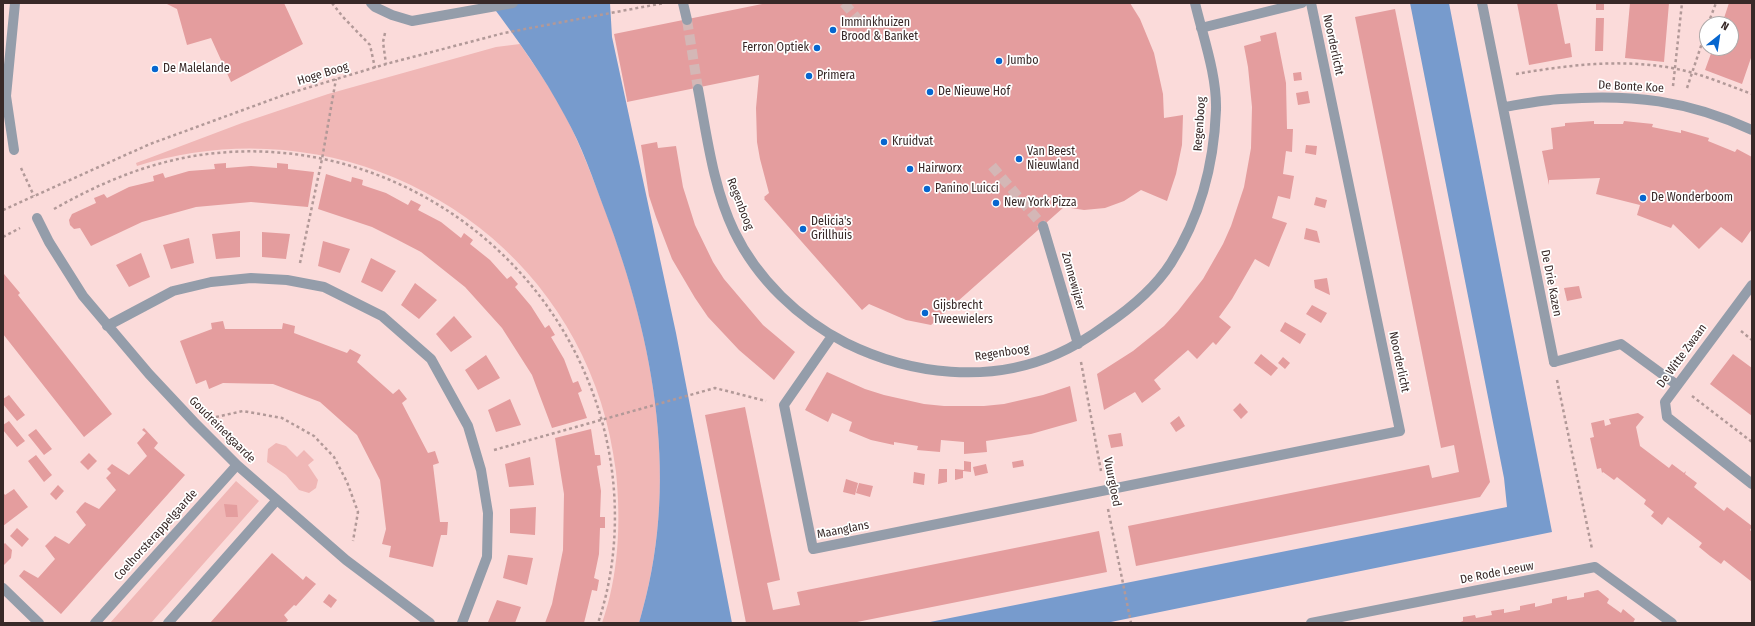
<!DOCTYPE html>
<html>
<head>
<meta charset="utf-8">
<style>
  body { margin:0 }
  #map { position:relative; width:1755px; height:626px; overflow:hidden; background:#fbdbda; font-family:"Fira Sans Condensed",sans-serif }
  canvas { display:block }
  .frame { position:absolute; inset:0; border:4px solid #382928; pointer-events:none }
  .north { position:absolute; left:1699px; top:16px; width:40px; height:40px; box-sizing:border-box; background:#fff; border:1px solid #afa9a9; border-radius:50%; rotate:30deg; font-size:11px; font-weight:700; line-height:16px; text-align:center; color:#382928 }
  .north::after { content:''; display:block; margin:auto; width:14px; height:18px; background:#0666cf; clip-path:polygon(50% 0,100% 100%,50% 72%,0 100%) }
</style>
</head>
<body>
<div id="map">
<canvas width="1755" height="626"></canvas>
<div class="frame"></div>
<div class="north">N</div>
</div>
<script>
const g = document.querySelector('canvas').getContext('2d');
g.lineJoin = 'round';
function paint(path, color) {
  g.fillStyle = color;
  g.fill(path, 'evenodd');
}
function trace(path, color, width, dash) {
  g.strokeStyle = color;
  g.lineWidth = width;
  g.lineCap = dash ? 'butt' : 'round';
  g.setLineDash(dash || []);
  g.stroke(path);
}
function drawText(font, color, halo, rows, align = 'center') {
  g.font = font + ' "Fira Sans Condensed",sans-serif';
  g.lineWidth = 3.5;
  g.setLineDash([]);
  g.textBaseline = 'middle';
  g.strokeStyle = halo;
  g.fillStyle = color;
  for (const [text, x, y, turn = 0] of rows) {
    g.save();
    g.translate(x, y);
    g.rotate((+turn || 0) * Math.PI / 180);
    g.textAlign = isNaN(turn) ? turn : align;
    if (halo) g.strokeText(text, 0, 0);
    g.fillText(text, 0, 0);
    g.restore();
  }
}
paint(new Path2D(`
  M520 44C536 68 553 91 566 117 581 146 593 179 605 210 655 343 681 484 639 623H602C619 575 621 522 616 472 589 240 357 97 137 166L136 163 242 123 328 94 496 47Z
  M276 443 286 446 297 457 304 450 314 460 308 465 318 480 316 488 309 493 299 490 286 475 267 462 268 449Z
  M236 481 259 501 151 623H110Z`), '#f0b7b6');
paint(new Path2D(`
  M490 3H610L612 37 676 333 732 623H639C681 485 655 343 605 211 593 179 582 146 565 116 544 76 517 39 490 3Z
  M1410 3H1449L1552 532 1106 623H925L1507 507 1504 478Z`), '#779bcd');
paint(new Path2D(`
  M165 3H284L303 44 231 82 211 38 187 45 177 9Z
  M767 3H1130L1140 19 1154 53 1163 94 1164 118 1183 115 1182 145 1176 174 1167 201 1141 190 1124 201 1105 208 1084 210 1064 207 931 325 906 320 869 304 862 310 764 199 765 198 764 197 769 193 760 159 757 142 756 108 759 75 627 102V100L614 34Z
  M1517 3H1557L1565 44 1570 43 1572 57 1529 65Z
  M1596 3H1604V10H1596Z
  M1630 3H1669L1664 62 1625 58Z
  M1729 3H1752V55L1742 84 1705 70 1713 48H1731V24H1722Z
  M1395 9 1490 482 1480 497 1136 566 1128 526 1429 465 1432 478 1459 472 1454 445 1441 448 1355 17Z
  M1596 18H1604L1603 51H1595Z
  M1276 32 1286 83 1287 129H1293L1292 152 1286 151 1283 174 1294 176 1290 199 1278 196 1272 218 1287 223 1269 267 1255 259 1232 299 1219 317 1231 327 1216 345 1213 342 1197 359 1188 350 1154 380 1161 389 1142 403 1135 392 1104 410 1097 374 1133 351 1164 326 1178 311 1203 279 1223 244 1231 226 1244 187 1251 148 1252 107 1248 67 1244 46 1261 41 1260 36Z
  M1301 72 1302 80 1294 81 1293 73Z
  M1308 91 1310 103 1298 105 1296 93Z
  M1594 121V124H1623L1624 121 1653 124 1652 127 1681 133V130L1709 138 1708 141 1735 152 1737 149 1752 157V229L1742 243 1721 227 1699 249 1673 224 1671 228 1637 215 1640 205 1596 194 1600 178 1549 180V185L1542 151 1553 149 1551 128 1565 126V123Z
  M657 142 658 148 676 146 683 187 695 225 713 262 724 279 763 325 795 352 774 380 739 350 708 317 695 298 672 259 656 217 649 196 641 145Z
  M1306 145 1317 146 1316 155 1305 153Z
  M226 163V168L251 166 277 168V163L288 164V169L314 172 308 207 251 202 196 207 142 222 91 246 80 228 74 229 70 225 69 220 72 214 96 203 94 198 104 194 107 198 129 187 154 181 153 176 163 173 165 178 189 171 215 169 214 164Z
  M326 174 351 182 352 177 363 180 362 185 386 193 408 205 411 200 421 205 418 210 441 222 461 238 464 233 473 240 470 244 490 260 507 279 511 276 518 284 515 287 531 306 545 328 549 325 555 335 551 337 564 359 573 383 578 381 582 391 578 393 587 418 552 428 532 375 502 328 465 287 421 252 396 239 372 227 318 209Z
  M1316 197 1327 200 1325 208 1314 205Z
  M1306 228 1317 231 1320 243 1304 239Z
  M240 231V257L216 259 212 234Z
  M262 232 290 234 286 259 262 257Z
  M189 238 194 263 171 269 163 245Z
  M323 241 350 249 340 273 318 266Z
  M141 253 150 277 129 287 116 265Z
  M371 258 396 271 382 292 361 282Z
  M4 274 20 293 18 295 112 414 84 437 3 334V275Z
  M1327 278 1330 295 1315 288 1314 280Z
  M415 283 437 300 419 319 401 305Z
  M1579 286 1582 298 1567 301 1564 288Z
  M1312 305 1327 313 1321 323 1306 314Z
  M454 316 472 337 451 352 436 334Z
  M223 321 225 329H282L283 323 295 326 294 333 347 353 350 349 361 355 357 362 393 394 399 389 407 399 402 403 428 453 435 451 439 463 433 465 440 522H448L447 535H441L433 567 389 557 391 546 382 544 386 529 380 480 357 435 320 402 273 384 223 383 209 389 206 380 196 384 180 341 212 329 211 323Z
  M1285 322 1306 334 1300 344 1280 331Z
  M1261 354 1278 368 1271 376 1254 363Z
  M1733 354 1752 368V416L1710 384Z
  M486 355 500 378 478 390 465 370Z
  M1283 357 1290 363 1285 369 1278 363Z
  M827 372 865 389 884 395 924 404 944 406H984L1004 404 1043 395 1070 386 1077 421 1031 434 986 441 987 452 964 454V442L941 440 940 452 917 450 918 446 894 442V445L871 440 849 431 852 422 832 413 828 422 805 410Z
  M9 395 25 415 17 421 3 404V399Z
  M510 399 521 425 496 432 488 410Z
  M1240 403 1248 412 1241 419 1233 410Z
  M745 407 780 580 767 583 773 610 800 605 797 592 1099 531 1107 572 852 623H746L705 415Z
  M1638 413 1644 417 1636 427 1640 446 1669 468 1672 464 1684 473 1686 471 1685 474 1697 483 1694 487 1724 511 1727 507 1752 526 1750 530 1752 532V582L1724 560 1721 564 1710 556 1699 547 1702 543 1668 517 1662 525 1651 516 1654 512 1644 504 1646 500 1617 477 1614 480 1603 472 1602 473 1601 468 1597 469 1590 438 1594 437 1591 423 1604 420 1605 426 1611 424 1609 419Z
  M1179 416 1185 426 1176 432 1170 423Z
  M9 421 25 441 17 447 3 430V425Z
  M144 428 158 443 154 448 185 475 61 614 19 576 24 570 38 578 55 559 45 546 55 536 69 544 86 525 76 512 81 506 85 502 99 509 116 490 106 478 111 473 107 469 112 464 129 475 147 456 137 443 146 433 142 430Z
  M36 429 52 449 44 455 28 435Z
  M591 429 595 455H600L601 465 597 466 601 491 600 517H605V528H600L599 554 594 578 599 580 597 591 592 590 584 623H545L552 604 563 550 564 494 555 438Z
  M1121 433 1123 446 1111 448 1108 435Z
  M89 453 97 461 88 470 80 462Z
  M36 455 52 475 44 482 28 461Z
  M530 457 534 485 509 487 505 464Z
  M1023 460 1024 466 1013 468 1012 462Z
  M964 461 971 462V472L963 471V478L955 480V469L964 470Z
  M986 464 988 473 975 476 973 467Z
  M939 469H947V482L938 484Z
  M914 472 925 474 924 485 913 483Z
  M846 479 858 483 855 495 843 492Z
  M859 483 873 486 870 497 856 493Z
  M58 485 64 491 56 500 50 494Z
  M14 489 28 507 3 526V492L5 495Z
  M224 504 237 505 238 517H226Z
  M536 507 535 535 510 533V509Z
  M17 528 29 539 22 547 10 536Z
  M5 543 12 550 11 558 3 566V545Z
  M272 553 303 580 306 576 316 584 296 606 294 605 284 615 288 620 285 623H210Z
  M508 555 533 558 527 585 503 578Z
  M1598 590 1609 599 1607 603 1621 613 1623 609 1635 619 1633 623H1458L1463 621V617L1475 615 1476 618 1492 615 1491 611 1504 609V613L1520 610V606L1535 603V607L1552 603V599L1567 596V600L1584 597V593Z
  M329 594 337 600 331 608 323 602Z
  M497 600 521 607 515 623 488 622Z`), '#e49d9e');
trace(new Path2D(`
  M844 3 861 23
  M992 166 1043 226`), '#d4b7b6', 10, [10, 5]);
trace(new Path2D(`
  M687 20 698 89`), '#d4b7b6', 10, [10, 5]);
trace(new Path2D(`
  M332 3 343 17 370 45 375 68
  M1708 24 1716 3
  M385 33 383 42 386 64
  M1516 74C1568 65 1624 58 1677 69 1702 74 1727 85 1752 94
  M1673 86 1682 3
  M1687 88 1707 28
  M21 168 34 196
  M54 209C100 183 147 163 200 155 372 130 539 236 595 399 620 470 622 552 598 623
  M3 210 150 144 284 95 386 64 504 33 664 3
  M3 237 20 228
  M300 263 322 159 336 79
  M1741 331 1752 340
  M1081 362 1101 471
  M1557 380 1592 549
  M1692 396 1752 442
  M216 417 243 411 282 418 314 436 334 457 347 482 358 512 353 541
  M494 450 715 388 766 401
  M1108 509 1131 623`), '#b29998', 2.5, [3, 3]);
trace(new Path2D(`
  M1554 362 1621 344 1677 385`), '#949daa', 10);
trace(new Path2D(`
  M1043 226 1078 344`), '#949daa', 10);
trace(new Path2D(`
  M371 3 375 7 392 15 412 21 513 3
  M683 3 687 20
  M1482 3 1554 362
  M1201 28 1302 3
  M698 89C707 136 713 187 734 231 757 279 799 319 846 343 911 375 990 384 1057 354 1075 346 1091 336 1106 325 1131 308 1155 288 1171 263 1200 217 1214 163 1216 110 1217 75 1203 37 1195 3
  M1504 107C1523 104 1542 100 1561 99 1632 94 1687 100 1752 130
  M14 150 6 96 15 3
  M37 218 49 242 83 296 149 374 194 422 237 465 346 560 430 623
  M1752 285 1665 402 1667 417 1752 484
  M107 326 173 291 211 282 251 278 287 280 324 287 382 316 431 359 468 426 481 470 488 513 487 557 462 623
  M832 336 784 405 813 549 1400 431 1311 3
  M3 588 39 623
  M95 623 237 465
  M168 623 276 501
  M1311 623 1595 567 1672 623`), '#949daa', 10);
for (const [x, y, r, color] of [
  [833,30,4,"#0666cf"],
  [817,48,4,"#0666cf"],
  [999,61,4,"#0666cf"],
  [155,69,4,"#0666cf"],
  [809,76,4,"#0666cf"],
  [930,92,4,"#0666cf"],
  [884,142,4,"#0666cf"],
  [1019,159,4,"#0666cf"],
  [910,169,4,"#0666cf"],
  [927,189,4,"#0666cf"],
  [1643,198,4,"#0666cf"],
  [996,203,4,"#0666cf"],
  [803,229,4,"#0666cf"],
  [925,313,4,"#0666cf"]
]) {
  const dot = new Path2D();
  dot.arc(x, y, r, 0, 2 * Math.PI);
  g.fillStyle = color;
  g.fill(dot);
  trace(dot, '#fff', 1.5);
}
drawText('12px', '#382928', '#fff', [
  ["Imminkhuizen",841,23],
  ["Brood & Banket",841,37],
  ["Ferron Optiek",809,48,"right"],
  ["Jumbo",1007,61],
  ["De Malelande",163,69],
  ["Primera",817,76],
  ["De Nieuwe Hof",938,92],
  ["Kruidvat",892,142],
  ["Van Beest",1027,152],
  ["Nieuwland",1027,166],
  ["Hairworx",918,169],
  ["Panino Luicci",935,189],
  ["De Wonderboom",1651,198],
  ["New York Pizza",1004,203],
  ["Delicia's",811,222],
  ["Grillhuis",811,236],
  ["Gijsbrecht",933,306],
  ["Tweewielers",933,320]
], 'left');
drawText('12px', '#382928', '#fff', [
  ["Noorderlicht",1333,45,78],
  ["Hoge Boog",323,74,-17],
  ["De Bonte Koe",1631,87,3],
  ["Regenboog",1200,124,-86],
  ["Regenboog",740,204,69],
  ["Zonnewijzer",1073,281,74],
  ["De Drie Kazen",1551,283,79],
  ["Regenboog",1002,353,-9],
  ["De Witte Zwaan",1682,356,-54],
  ["Noorderlicht",1399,362,78],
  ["Goudreinetgaarde",222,430,45],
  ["Vuurgloed",1112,482,79],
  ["Maanglans",843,530,-11],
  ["Coelhorsterappelgaarde",156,535,-48],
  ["De Rode Leeuw",1497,573,-11]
]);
</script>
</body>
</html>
